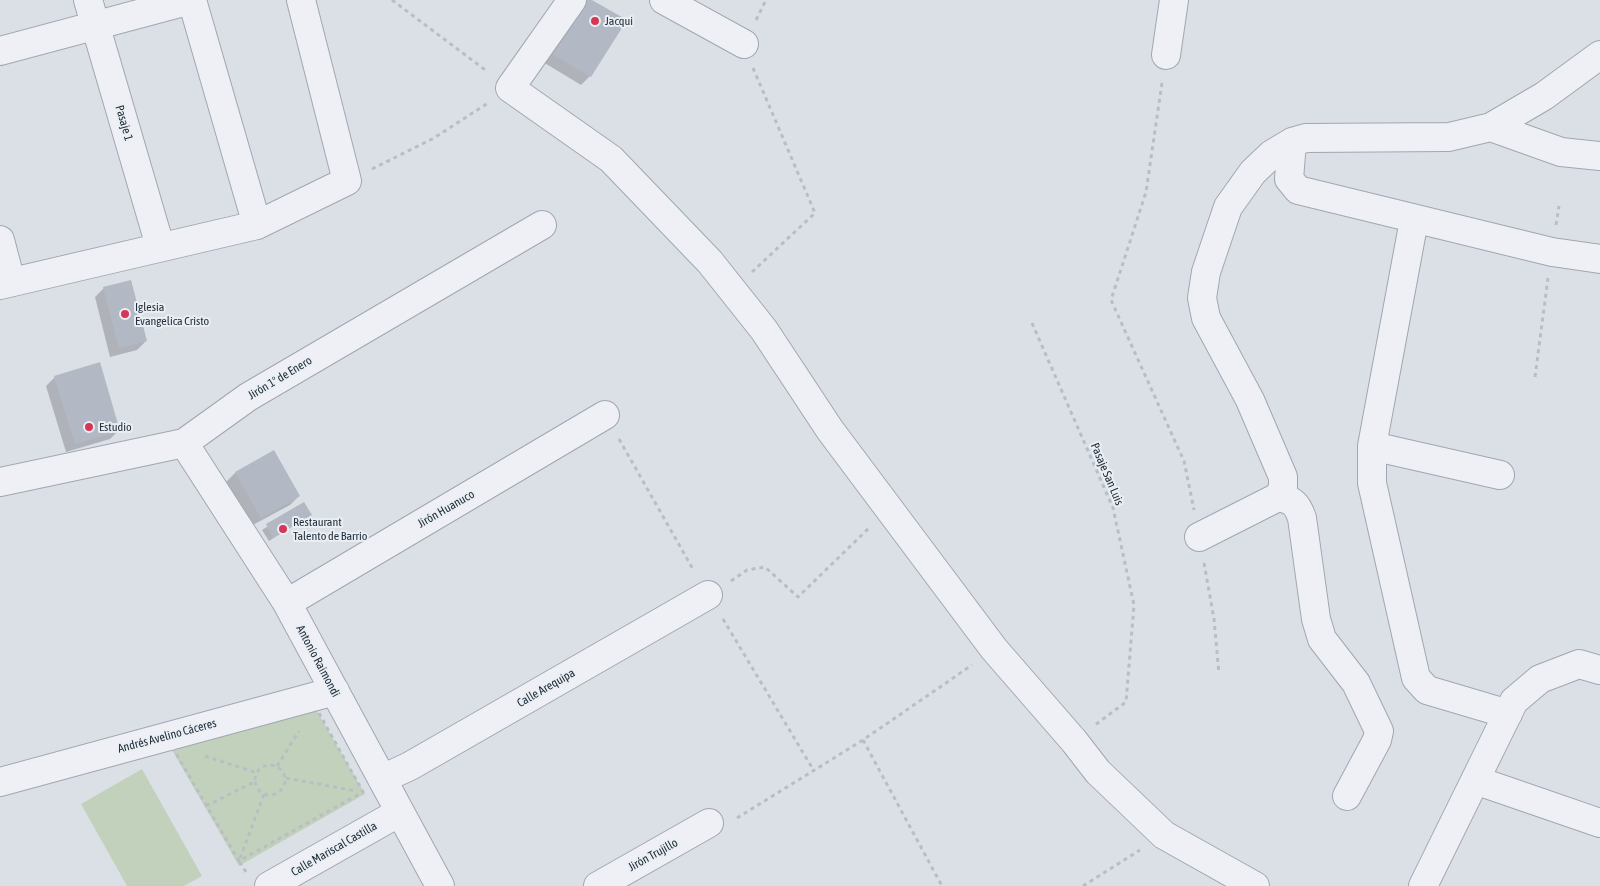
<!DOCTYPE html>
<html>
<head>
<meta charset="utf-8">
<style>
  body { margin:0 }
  canvas { display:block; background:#dbe0e7 }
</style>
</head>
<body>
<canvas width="1600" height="886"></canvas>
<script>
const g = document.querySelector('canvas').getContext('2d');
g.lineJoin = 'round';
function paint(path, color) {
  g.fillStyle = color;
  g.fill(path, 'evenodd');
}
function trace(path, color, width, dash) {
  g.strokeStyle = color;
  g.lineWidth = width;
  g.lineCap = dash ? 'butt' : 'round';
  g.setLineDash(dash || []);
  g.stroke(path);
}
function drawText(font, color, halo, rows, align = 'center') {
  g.font = font + ' "Asap Condensed",sans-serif';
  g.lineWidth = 4;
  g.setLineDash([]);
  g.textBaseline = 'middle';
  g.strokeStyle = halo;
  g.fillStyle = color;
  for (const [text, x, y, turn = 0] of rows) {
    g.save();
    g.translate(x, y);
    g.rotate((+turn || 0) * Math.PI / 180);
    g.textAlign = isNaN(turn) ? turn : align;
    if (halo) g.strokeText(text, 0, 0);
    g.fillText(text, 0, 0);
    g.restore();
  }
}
paint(new Path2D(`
  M313 704 365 794 239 866 168 743Z
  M142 769 202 876 184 886H127L81 804Z`), '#c2d1bb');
paint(new Path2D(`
  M590 0 625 20 590 76 581 85 543 62Z
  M104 288 146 341 137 350 110 357 95 297Z
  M55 377 119 430 110 439 66 452 46 386Z
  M274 452 299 496 290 505 251 526 226 482 235 473Z
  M303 504 310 515 269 541 262 530Z`), '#0003');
paint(new Path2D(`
  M583 0H592L627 20 591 77 551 53Z
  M131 280 147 341 119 348 103 287Z
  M100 362 120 431 75 444 54 376Z
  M274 450 300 496 261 518 235 472Z
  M304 502 312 515 273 538 266 524Z`), '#b2b9c4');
const minor = new Path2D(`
  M88 0 160 246
  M192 0 257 225
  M572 0 510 88 611 159 710 262 764 330 830 430 994 649 1074 741 1098 772 1164 835 1255 886
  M664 0 744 44
  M0 51 191 0
  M1166 55 1174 0
  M1491 127 1561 152 1600 156
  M1292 142 1289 179 1298 190 1552 252 1600 259
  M1414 220 1372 446V483L1416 678 1427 690 1508 714
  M0 240 11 282
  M0 285 257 225 347 181 301 0
  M184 443 287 603 440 886
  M1372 446 1500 475
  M0 482 184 443 248 397 542 225
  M1278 497C1293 500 1297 504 1302 518L1316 619 1322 639 1356 683 1379 731 1377 740 1347 796
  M1199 537 1278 497 1283 488V477L1250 400 1206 318 1202 298 1206 272 1228 207 1253 172 1272 154 1292 142 1306 138 1449 137 1491 127 1544 96 1600 55
  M287 603 605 415
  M382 779 410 766 708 595
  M1475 780 1600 823
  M0 782 335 691
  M269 886 400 812
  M598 886 709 823
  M1423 886 1514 701 1540 679 1579 664 1600 670`);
trace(minor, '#a0a7b1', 30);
trace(new Path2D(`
  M392 0 488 72
  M756 20 766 0
  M1162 83 1146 192 1111 300 1184 461 1194 510
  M372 169 434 138 488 103
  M1556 225 1559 206
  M752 272 815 213 753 68
  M1032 323 1113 508 1134 605 1126 702 1095 725
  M1535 377 1548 278
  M619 439 694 571
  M1204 563 1214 619 1219 674
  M731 581 747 570 765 567 798 597 869 528
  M723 619 814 771
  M315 706 363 792 239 861 171 745Z
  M863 740 942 886
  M205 756 257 773
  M255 780a15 15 0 1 1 30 0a15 15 0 1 1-30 0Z
  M277 766 299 731
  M286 778 356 791
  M206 806 256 781
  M737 818 863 740 972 665
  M246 872 239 861 264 794
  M1083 886 1140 850`), '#b9bec5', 3, [4, 4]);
trace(minor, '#eef0f5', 28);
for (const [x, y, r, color] of [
  [595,21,5,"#d63655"],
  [125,314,5,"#d63655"],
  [89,427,5,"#d63655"],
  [283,529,5,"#d63655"]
]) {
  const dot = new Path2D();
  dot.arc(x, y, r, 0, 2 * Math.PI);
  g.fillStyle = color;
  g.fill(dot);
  trace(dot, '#eaeff4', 2);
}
drawText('12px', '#242f3d', '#eaeff4', [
  ["Jacqui",605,21],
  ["Iglesia",135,307],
  ["Evangelica Cristo",135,321],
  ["Estudio",99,427],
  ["Restaurant",293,522],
  ["Talento de Barrio",293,536]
], 'left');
drawText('12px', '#242f3d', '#eaeff4', [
  ["Pasaje 1",124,123,74],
  ["Jirón 1° de Enero",280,378,-31],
  ["Pasaje San Luis",1107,474,67],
  ["Jirón Huanuco",446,509,-30],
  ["Antonio Raimondi",318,661,62],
  ["Calle Arequipa",546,688,-30],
  ["Andrés Avelino Cáceres",167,736,-15],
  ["Calle Mariscal Castilla",334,849,-30],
  ["Jirón Trujillo",653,855,-29]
]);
</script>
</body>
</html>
